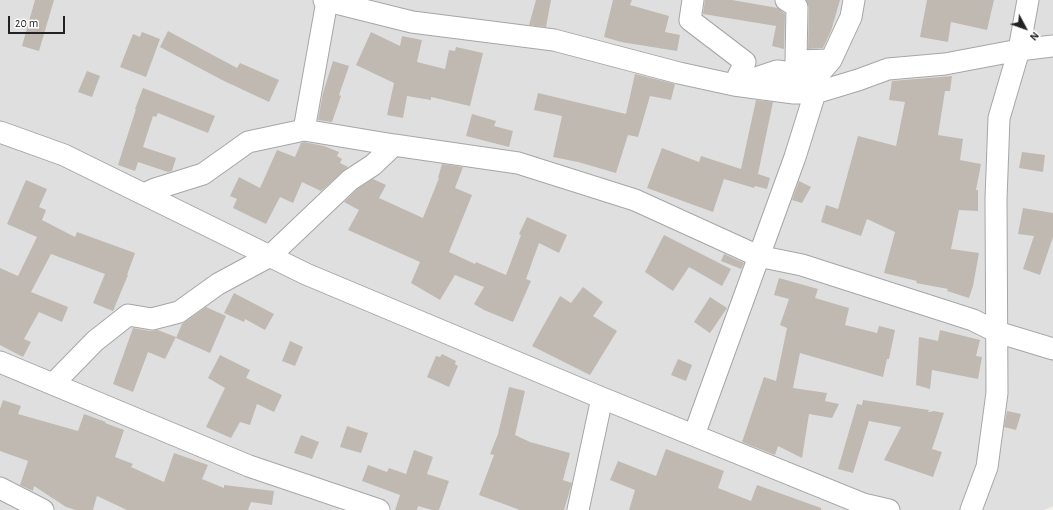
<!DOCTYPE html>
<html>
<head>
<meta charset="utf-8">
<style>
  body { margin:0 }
  #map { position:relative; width:1053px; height:510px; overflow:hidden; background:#f2f0e9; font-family:"Alegreya Sans",sans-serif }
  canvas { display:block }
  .north { position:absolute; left:1005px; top:8px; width:40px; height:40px; -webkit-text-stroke:3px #fff; paint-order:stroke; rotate:131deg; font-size:11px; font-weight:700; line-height:16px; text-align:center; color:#222 }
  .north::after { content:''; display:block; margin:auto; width:14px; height:18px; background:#222; clip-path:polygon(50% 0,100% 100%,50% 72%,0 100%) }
  .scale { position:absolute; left:8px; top:16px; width:57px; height:18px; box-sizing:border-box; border:2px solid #222; border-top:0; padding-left:5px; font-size:12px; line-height:14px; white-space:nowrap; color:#222; -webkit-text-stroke:3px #fff; paint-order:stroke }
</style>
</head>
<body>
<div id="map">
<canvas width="1053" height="510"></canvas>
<div class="north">N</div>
<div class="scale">20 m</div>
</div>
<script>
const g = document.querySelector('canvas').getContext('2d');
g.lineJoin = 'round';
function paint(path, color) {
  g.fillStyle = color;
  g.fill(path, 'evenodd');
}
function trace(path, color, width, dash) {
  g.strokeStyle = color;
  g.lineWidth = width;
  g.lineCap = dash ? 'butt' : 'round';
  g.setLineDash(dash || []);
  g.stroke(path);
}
paint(new Path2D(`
  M0 0H1053V506L1044 510H0Z`), '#e0dfdf');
paint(new Path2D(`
  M35 0H54L39 51 22 46Z
  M536 0H551L546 27 529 25Z
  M613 0H632L630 5 669 16 665 32 680 35 677 51 621 42 604 37Z
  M705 0H732L778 8 785 14 784 49 772 46 776 26 703 14Z
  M806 0H840L831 31 823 48 808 49 809 7Z
  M927 0H994L987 30 951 22 948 42 920 37Z
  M168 31 237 68 240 63 279 80 269 102 222 80 160 47Z
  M142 32 160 39 146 77 120 67 133 34 140 37Z
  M371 32 400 46 402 36 422 40 417 62 445 69 449 50 455 51 456 47 483 53 470 106 431 97V100L407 96 403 118 387 115 394 83 356 65Z
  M333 61 349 66 339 95 341 96 332 122 318 120 323 93Z
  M87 71 100 76 92 97 78 92Z
  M635 74 675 84 671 100 650 96 638 137 628 135 616 173 578 162 553 157 562 116 534 110 538 93 626 114Z
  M952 76 950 91H945L938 135 963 139 960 160 981 164 976 190H978V211L959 210 951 249 979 253 973 286 969 298 947 291 948 289 916 283 917 281 884 273 895 232 867 219 861 236 821 222 826 205 838 209 858 136 896 146 905 102 889 100 892 81Z
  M143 88 215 116 208 133 158 113 156 117 153 116 143 147 176 158 172 171 168 172 138 162 135 171 118 165 136 109H135Z
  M756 100 773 102 758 174 770 178 767 189 755 186 754 188 724 179 713 212 647 188 662 148 699 162 701 156 741 169Z
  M472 114 496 121 494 126 513 131 509 147 466 136Z
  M304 142 324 146 339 152 337 156 342 159 340 163 348 167 321 191 302 182 293 203 280 197 266 224 233 208 237 199 230 196 239 177 260 188 277 150 295 157 301 143Z
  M1022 152 1045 155 1043 172 1019 168Z
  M442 164 463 167 455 188 472 195 449 252 475 264 476 262 506 275 521 235 519 234 527 217 567 235 559 253 539 243 526 279 531 281 513 322 484 310 474 304 484 287 455 275 440 300 411 283 420 262 348 230 359 210 344 202 357 189 373 179 386 185 379 198 423 218 439 178H438Z
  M26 180 47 189 39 207 46 210 42 220 75 237 77 232 135 253 127 275H128L113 311 93 303 105 274 51 254 31 292 68 307 62 322 39 312 24 339 31 342 23 357 0 345V268L18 276 37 237 7 224Z
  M799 181 811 187 802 203 792 200Z
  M1023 208 1053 213V237L1040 275 1023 269 1034 236 1018 234Z
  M664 235 731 269 722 286 689 267 673 291 645 272Z
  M724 254 744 263 741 269 721 261Z
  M779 278 818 289 815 298 849 308 845 325 877 333 879 326 895 330 889 359H887L883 377 800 353 793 388 827 393 825 401 839 404 832 418 809 414 802 458 778 446 775 455 742 442 764 377 776 381 787 328 780 325 789 299 774 295Z
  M583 287 603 302 593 316 617 331 590 375 532 346 560 296 571 303Z
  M234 293 274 314 265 330 245 319 244 322 224 313Z
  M710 297 727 308 710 333 694 322Z
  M206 307 226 316 210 353 176 338 182 324Z
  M133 328 150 331 158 330 176 337 165 359 148 352 133 392 113 384Z
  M940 330 980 340 976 356 982 357 978 379 932 370 930 389 916 385 919 337 938 341Z
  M290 341 303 347 295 366 282 361Z
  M442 354 456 361 455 364 458 366 449 387 427 377 436 356 440 357Z
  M220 355 250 370 246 378 282 395 274 412 257 404 250 425 240 422 231 438 206 427 225 388 208 378Z
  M678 359 692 365 686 381 671 375Z
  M509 387 525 391 515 435 530 442 570 453 563 480 572 483 564 510H520L479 495 494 455 490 454 498 434Z
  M3 400 21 406 18 414 78 431 84 414 106 422 105 423 124 430 115 457 133 464 131 467 164 482 174 453 208 465 202 479 224 488V485L274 491 272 505 251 502 248 510H127L97 496 93 510H76L66 507 34 486 33 491 20 485 28 461 0 451V409Z
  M863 400 929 410 928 412 934 411 944 413 932 449 942 452 933 477 884 460 901 427 869 421 853 473 838 469 857 404 862 405Z
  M1007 411 1021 414 1016 430 1004 427Z
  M347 426 368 433 361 453 340 447Z
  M301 435 319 442 312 459 294 453Z
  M666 449 724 471 718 488 751 501 757 485 821 508V510H629L635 490 610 480 618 461 656 476Z
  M414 450 433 457 427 474 449 481 439 510H432L418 506 417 510H395L400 495 362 481 368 465 387 472 389 468 406 474Z`), '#bfb9b2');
const street = new Path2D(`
  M324 0 412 22 554 40 679 73 734 85 794 93H815L858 80 888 69 945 64 1019 50 1053 46
  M693 0 690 20 745 62 734 85
  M786 0 797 7 796 61 831 60
  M738 84 777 71 817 76 831 60 851 17 854 0
  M304 130 327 1
  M0 132 64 155 306 274 602 398 863 504 889 510
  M144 194 155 189 203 174 248 142 304 130 394 145
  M0 362 249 466 379 510
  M53 384 95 341 128 315 152 319 179 312 218 284 270 256 350 180 373 165 394 145 518 163 635 200 758 256 802 265 973 320 997 332 1053 349
  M694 435 795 157 815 93
  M0 488 43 510
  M578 510 602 398
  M971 510 987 467 997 393 996 199 999 118 1019 50 1028 0`);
trace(street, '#a6a6a6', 23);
trace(street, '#fff', 21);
</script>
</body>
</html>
